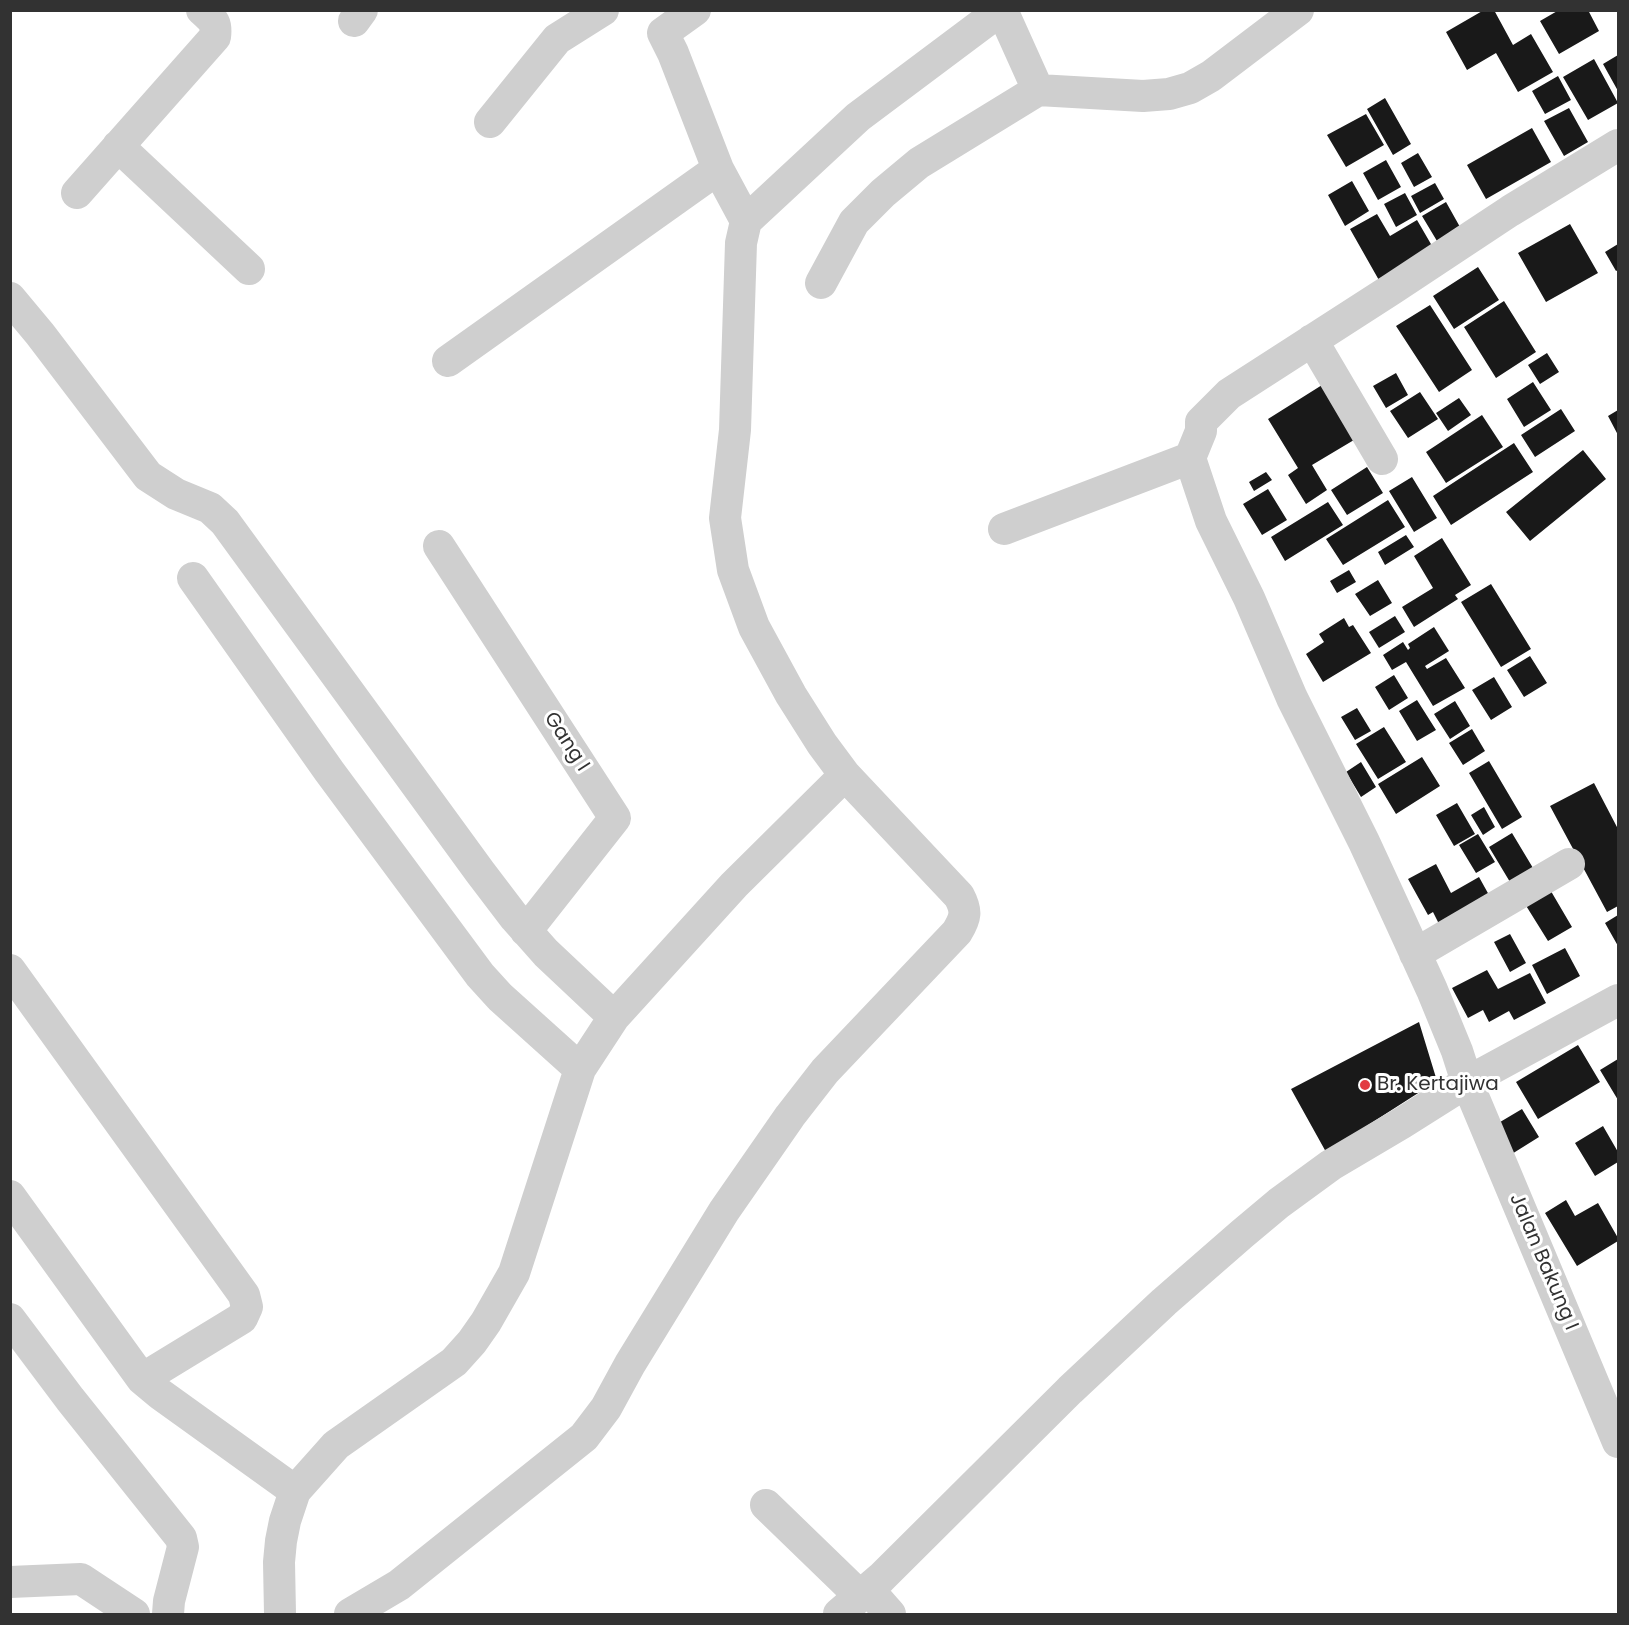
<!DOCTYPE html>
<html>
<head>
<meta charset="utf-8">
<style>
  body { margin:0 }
  #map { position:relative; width:1629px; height:1625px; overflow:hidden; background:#fff; font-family:Poppins,sans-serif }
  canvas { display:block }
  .frame { position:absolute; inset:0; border:12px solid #323232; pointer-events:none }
</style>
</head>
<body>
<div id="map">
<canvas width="1629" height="1625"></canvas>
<div class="frame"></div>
</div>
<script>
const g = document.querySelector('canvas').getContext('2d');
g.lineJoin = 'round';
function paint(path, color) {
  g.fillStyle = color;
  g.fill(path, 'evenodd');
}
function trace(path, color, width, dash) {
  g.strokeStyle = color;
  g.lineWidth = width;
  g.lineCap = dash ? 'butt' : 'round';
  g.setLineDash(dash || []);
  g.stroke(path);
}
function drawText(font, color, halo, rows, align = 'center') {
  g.font = font + ' Poppins,sans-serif';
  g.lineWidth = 6;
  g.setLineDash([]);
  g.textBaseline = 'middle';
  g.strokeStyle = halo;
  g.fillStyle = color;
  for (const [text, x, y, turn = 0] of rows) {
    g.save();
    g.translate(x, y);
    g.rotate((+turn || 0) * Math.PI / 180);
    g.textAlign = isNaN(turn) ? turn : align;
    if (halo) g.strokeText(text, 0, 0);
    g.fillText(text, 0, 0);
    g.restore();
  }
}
paint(new Path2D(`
  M1484 10H1494L1513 45 1531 34 1553 72 1518 92 1496 53 1467 70 1446 32Z
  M1559 10H1588L1599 31 1559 54 1540 21Z
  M1618 55V91L1603 64Z
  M1594 59 1618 103 1588 120 1563 77Z
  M1558 76 1571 100 1545 114 1532 91Z
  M1385 98 1411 144 1393 155 1367 109Z
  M1569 108 1588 142 1564 156 1544 121Z
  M1366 114 1384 145 1346 167 1327 135Z
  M1532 128 1551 162 1486 199 1467 165Z
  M1418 153 1432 177 1414 187 1401 163Z
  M1386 160 1401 187 1378 200 1363 173Z
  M1352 181 1369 211 1345 226 1328 195Z
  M1435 183 1444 199 1420 213 1411 196Z
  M1405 193 1417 215 1396 227 1384 204Z
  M1446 202 1460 227 1437 241 1422 216Z
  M1377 214 1390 236 1417 220 1435 251 1380 282 1350 229Z
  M1570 224 1598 273 1546 302 1518 253Z
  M1618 244V270L1616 271 1605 252Z
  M1478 267 1499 300 1454 329 1433 296Z
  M1504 301 1536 352 1496 378 1464 327Z
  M1430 305 1472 370 1439 392 1396 326Z
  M1547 353 1559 372 1540 384 1528 365Z
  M1396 373 1408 395 1386 408 1373 386Z
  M1330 380 1364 434 1312 465 1327 490 1306 504 1288 475 1298 468 1268 419Z
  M1533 382 1551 410 1524 427 1507 399Z
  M1420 392 1438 419 1408 438 1390 411Z
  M1459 398 1471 415 1448 431 1436 413Z
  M1561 409 1575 431 1535 457 1521 435Z
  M1618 410V435L1608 416Z
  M1482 415 1503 447 1446 483 1426 452Z
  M1514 443 1533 472 1451 525 1433 496Z
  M1583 450 1606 479 1530 541 1506 512Z
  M1367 467 1383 493 1347 515 1331 490Z
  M1266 472 1272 480 1254 491 1249 482Z
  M1412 477 1437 518 1414 532 1389 491Z
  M1268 489 1287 520 1262 535 1243 504Z
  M1388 500 1405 527 1343 565 1326 539Z
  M1328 502 1343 525 1285 561 1271 537Z
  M1406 535 1414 547 1385 565 1378 552Z
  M1442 538 1471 585 1455 595 1458 599 1414 627 1402 607 1433 588 1414 556Z
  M1349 570 1356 582 1337 593 1330 581Z
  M1378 580 1392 603 1370 616 1355 594Z
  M1491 584 1531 649 1501 667 1461 602Z
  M1395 616 1405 632 1379 648 1369 632Z
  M1344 618 1349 627 1353 625 1371 653 1323 682 1306 654 1324 642 1319 634Z
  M1434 627 1449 651 1425 666 1427 669 1446 658 1465 688 1433 706 1406 662 1392 670 1383 655 1403 642 1408 650 1410 648 1408 644Z
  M1530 656 1547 683 1524 697 1507 670Z
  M1394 675 1408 698 1389 710 1375 687Z
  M1494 677 1512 707 1491 720 1472 690Z
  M1417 700 1436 730 1417 741 1399 711Z
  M1455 701 1470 726 1450 739 1434 714Z
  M1357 708 1371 731 1355 740 1341 717Z
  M1384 727 1406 762 1378 779 1356 744Z
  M1472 729 1485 751 1463 765 1449 743Z
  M1422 757 1440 786 1396 814 1378 784Z
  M1489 761 1522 817 1502 829 1469 773Z
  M1361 762 1376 787 1361 797 1346 772Z
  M1594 783 1618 829V906L1607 912 1550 806Z
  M1457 803 1475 834 1454 846 1436 815Z
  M1484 807 1495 827 1483 835 1471 815Z
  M1512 833 1539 878 1516 892 1489 847Z
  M1478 834 1495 862 1476 873 1459 845Z
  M1436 864 1451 893 1479 877 1494 904 1443 932 1433 912 1428 915 1408 879Z
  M1545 881 1572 927 1548 941 1520 896Z
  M1618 915V946L1605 923Z
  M1510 934 1526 963 1510 972 1494 942Z
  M1565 948 1580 976 1547 994 1532 965Z
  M1487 970 1498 989 1530 973 1546 1003 1514 1020 1509 1011 1489 1022 1483 1010 1468 1018 1452 988Z
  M1419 1022 1437 1081 1326 1152 1291 1089Z
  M1578 1045 1600 1082 1538 1119 1516 1082Z
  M1618 1059V1100L1600 1070Z
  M1522 1109 1539 1137 1507 1157 1490 1128Z
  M1603 1126 1618 1152V1162L1595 1176 1575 1143Z
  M1566 1200 1575 1216 1598 1203 1618 1238V1241L1577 1266 1545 1213Z`), '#191919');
trace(new Path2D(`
  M695 10 663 33 673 53 718 169 746 221
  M1002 10 1038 90
  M354 21 362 10
  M490 122 557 39 603 10
  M118 146 249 269
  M77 193 215 37C217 22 213 20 202 10
  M821 283 854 222 883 193 919 163 1038 90 1143 96 1169 94 1190 88 1211 76 1298 10
  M10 298 40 334 148 476 176 494 210 508 225 522 480 872 515 918 546 953 614 1017
  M1312 340 1382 459
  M448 361 718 169
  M1004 529 1190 458
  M439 546 615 818 526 931
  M193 578 329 771 480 975 500 997 580 1069
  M1415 954 1569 864
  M10 970 244 1295 247 1307 242 1318 142 1379
  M1618 1000 1467 1082 1618 1442
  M10 1196 142 1379 160 1394 295 1491
  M10 1319 70 1399 181 1538 183 1547 169 1601 168 1614
  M766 1505 860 1596
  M10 1582 81 1579 134 1614
  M868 1589 890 1614
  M280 1614 279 1562 281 1541 285 1521 295 1491 336 1445 454 1362 472 1342 486 1322 514 1273 580 1069 614 1017 734 885 845 775
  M350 1614 399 1585 584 1437 606 1408 630 1364 724 1211 790 1116 825 1071 957 932C966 917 967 911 959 896L845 775 822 744 791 695 754 627 733 570 725 518 735 430 741 243 746 221 858 117 1001 10
  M839 1614 881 1578 1070 1390 1164 1302 1242 1234 1279 1203 1331 1165 1402 1123 1467 1082 1457 1051 1432 990 1400 920 1364 842 1292 698 1249 598 1211 521 1190 458 1201 431V422L1229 394 1392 289 1510 211 1618 145`), '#cfcfcf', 32);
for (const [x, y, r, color] of [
  [1365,1085,6,"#e23b42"]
]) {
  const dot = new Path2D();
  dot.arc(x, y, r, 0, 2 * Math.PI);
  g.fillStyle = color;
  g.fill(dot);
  trace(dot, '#fff', 2);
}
drawText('20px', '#323232', '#fff', [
  ["Gang I",566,742,57],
  ["Jalan Bakung I",1543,1262,67]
]);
drawText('20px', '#323232', '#fff', [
  ["Br. Kertajiwa",1377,1085]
], 'left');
</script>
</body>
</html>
